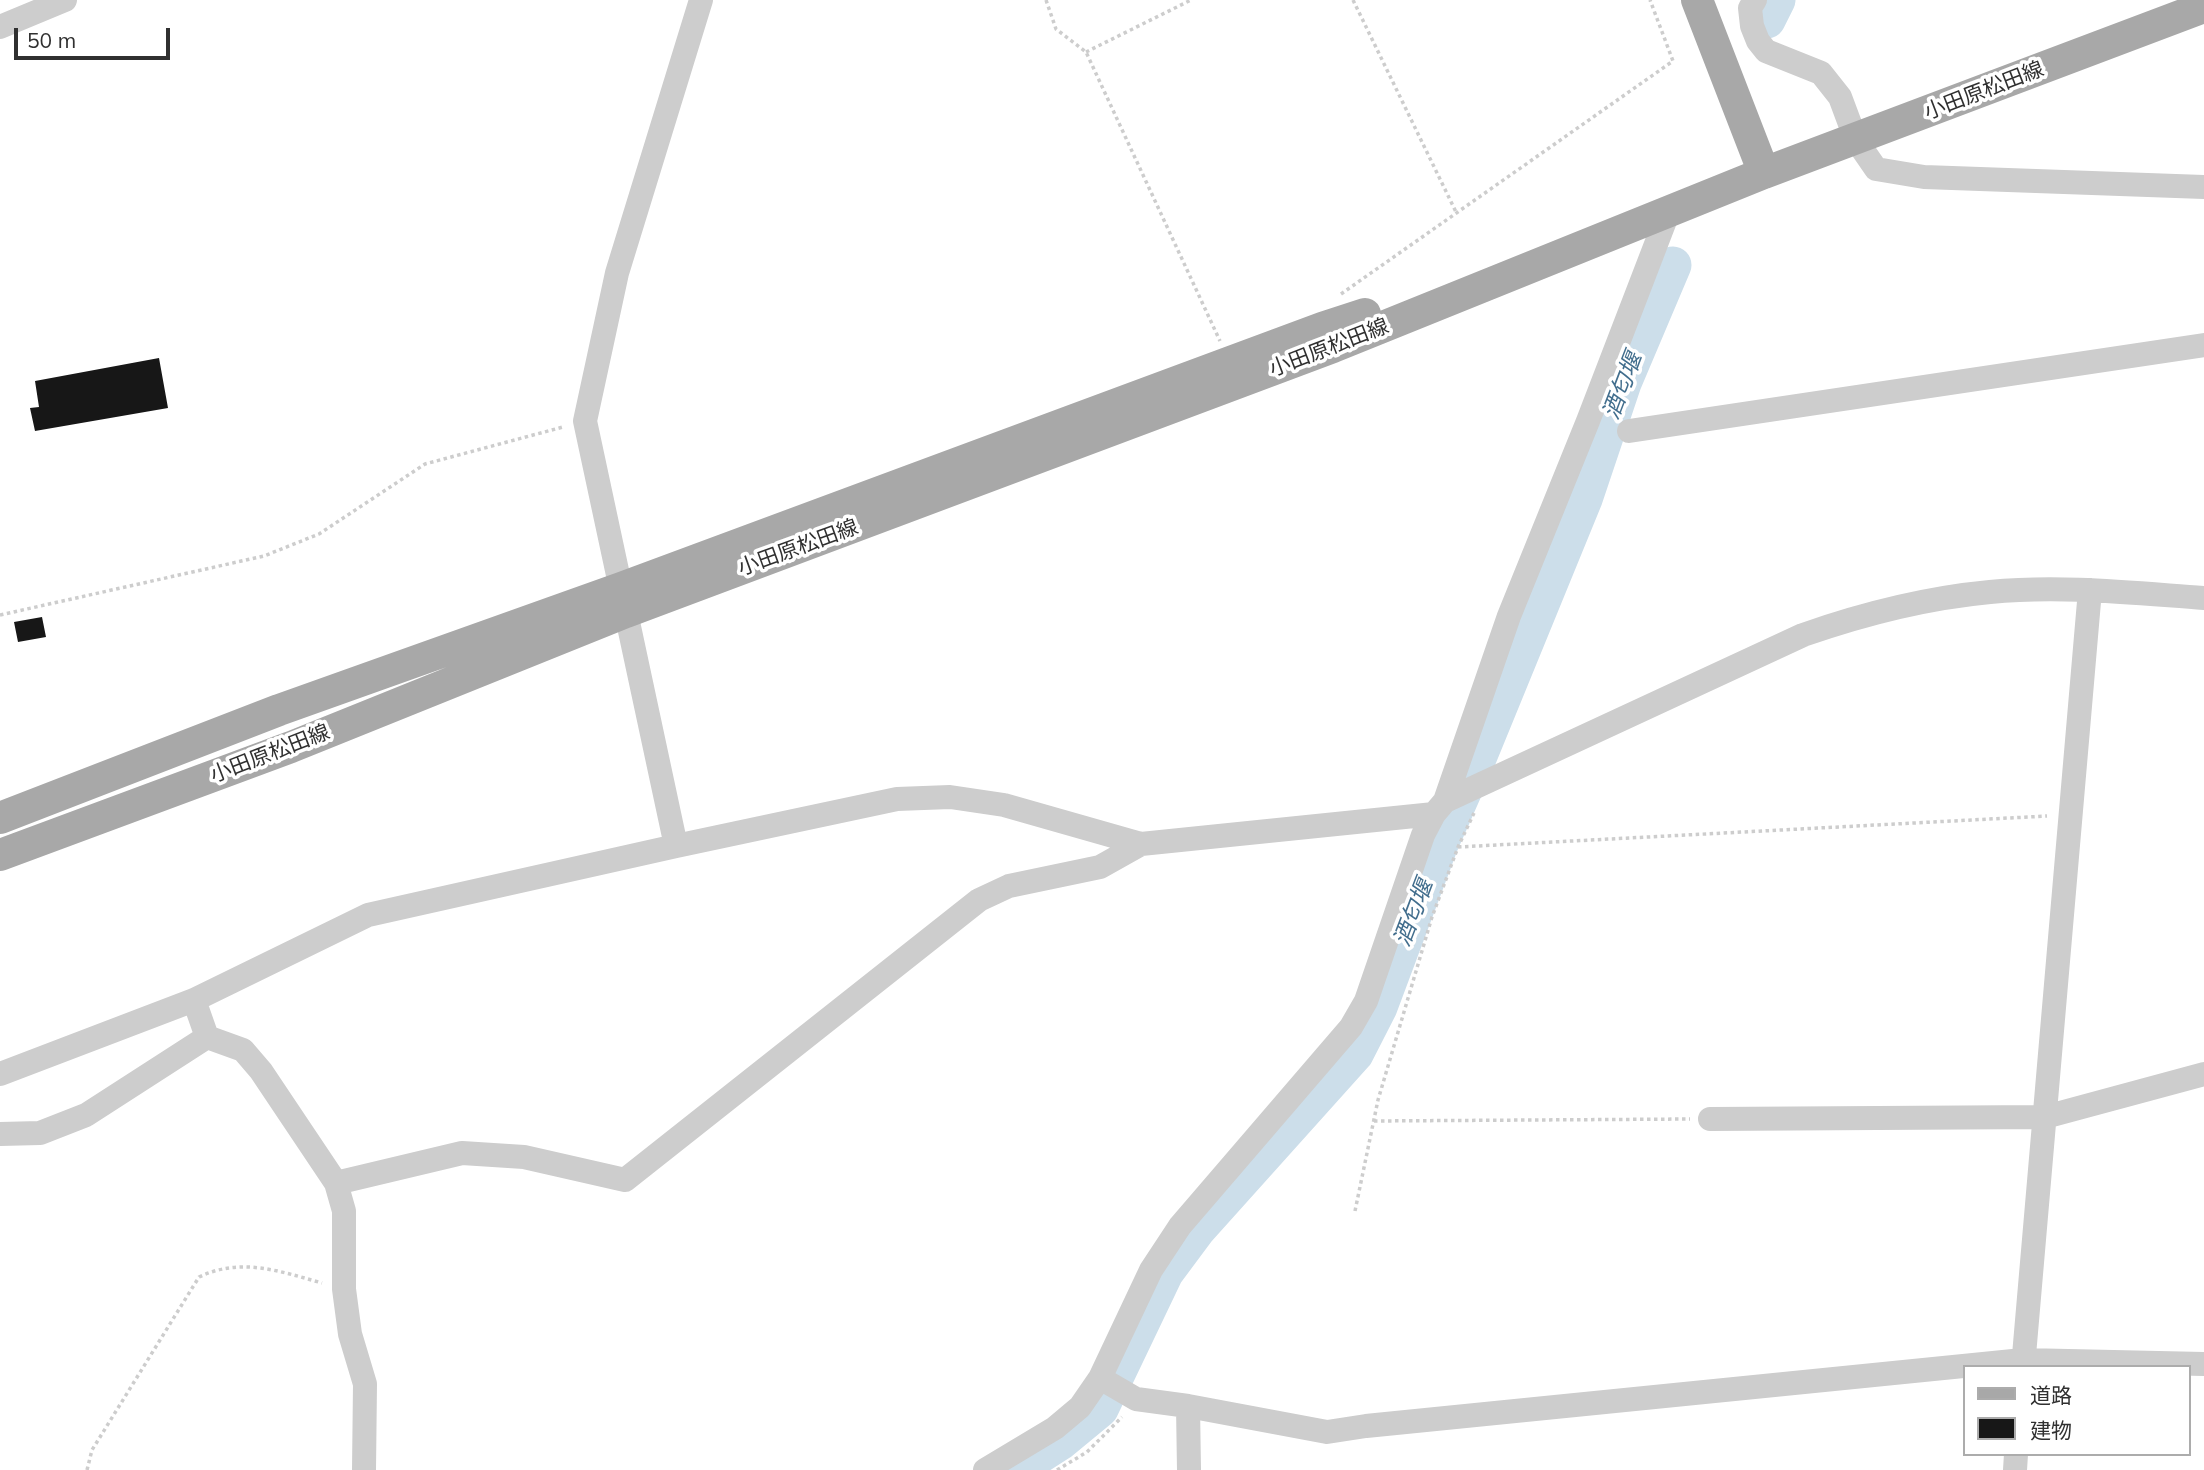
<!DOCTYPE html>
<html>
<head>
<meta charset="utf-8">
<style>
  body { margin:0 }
  #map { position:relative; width:2204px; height:1470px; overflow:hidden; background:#fff; font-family:Mulish,"Noto Sans JP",sans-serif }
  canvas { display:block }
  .legend { position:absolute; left:1963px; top:1365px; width:228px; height:91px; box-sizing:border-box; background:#fff; border:2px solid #acacac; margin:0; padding:9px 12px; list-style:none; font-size:21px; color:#303030 }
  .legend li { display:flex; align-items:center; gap:14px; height:35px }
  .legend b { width:35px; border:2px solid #acacac }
  .scale { position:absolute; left:14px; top:28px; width:156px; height:32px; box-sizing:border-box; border:4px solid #303030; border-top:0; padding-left:9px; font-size:21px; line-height:24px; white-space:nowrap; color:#303030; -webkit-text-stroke:5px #fff; paint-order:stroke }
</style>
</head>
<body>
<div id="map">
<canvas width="2204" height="1470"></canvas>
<ul class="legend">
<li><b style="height:9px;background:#a8a8a8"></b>道路</li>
<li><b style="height:19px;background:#171717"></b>建物</li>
</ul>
<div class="scale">50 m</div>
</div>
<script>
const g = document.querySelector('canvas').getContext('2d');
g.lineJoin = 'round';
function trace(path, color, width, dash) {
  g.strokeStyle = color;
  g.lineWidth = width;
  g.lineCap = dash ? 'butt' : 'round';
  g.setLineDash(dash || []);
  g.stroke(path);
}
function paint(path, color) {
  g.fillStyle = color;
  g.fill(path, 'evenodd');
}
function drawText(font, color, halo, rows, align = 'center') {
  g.font = font + ' Mulish,"Noto Sans JP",sans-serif';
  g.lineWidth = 7;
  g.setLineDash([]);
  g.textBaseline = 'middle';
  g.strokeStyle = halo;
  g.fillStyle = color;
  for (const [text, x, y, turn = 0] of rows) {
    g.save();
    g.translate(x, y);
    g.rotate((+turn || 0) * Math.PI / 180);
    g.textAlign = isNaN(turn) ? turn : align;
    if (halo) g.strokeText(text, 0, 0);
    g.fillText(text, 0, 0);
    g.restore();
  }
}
trace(new Path2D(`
  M1767 20 1777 0
  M1016 1470 1060 1442 1100 1409 1165 1273 1197 1230 1355 1054 1379 1007 1440 844 1478 758 1584 499 1623 383 1673 265`), '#ccdeea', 37);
paint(new Path2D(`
  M159 358 168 408 35 431 30 408 39 407 35 381Z
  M42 617 46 637 18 642 14 622Z`), '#171717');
trace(new Path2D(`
  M1046 0 1056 29 1086 52 1220 341
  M1353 0 1456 212
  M1086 52 1191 0
  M1341 294 1673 61 1650 0
  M0 615 264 556 319 534 425 464 563 427
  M1458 847 2047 816
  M1374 1121 1690 1119
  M1355 1211 1378 1100 1432 917 1458 847 1474 813
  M87 1470 92 1450 199 1277C241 1257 279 1271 322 1283
  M1057 1470 1087 1452 1122 1417`), '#cdcdcd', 3.5, [3.5, 3.5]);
trace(new Path2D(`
  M1755 0 1750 8 1752 26 1758 41 1766 51 1821 73 1840 97 1856 140 1876 169 1924 177 2204 187
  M0 27 65 0
  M1629 431 2204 345
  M1445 801 1509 616 1588 421 1668 213
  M676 846 585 421 617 273 701 0
  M194 1000 207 1037 243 1050 261 1071 336 1183 344 1211V1289L350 1334 365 1384 364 1470
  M0 1074 194 1000 368 915 676 846 897 799 950 797 1004 805 1141 844 1434 814
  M1710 1119 2045 1117 2204 1074
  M0 1134 40 1133 86 1115 207 1037
  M336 1183 462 1153 524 1157 625 1180 979 900 1009 886 1100 867 1141 844
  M2023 1367 2090 590
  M1100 1378 1136 1399 1188 1406 1327 1432 1366 1426 2023 1360 2204 1364
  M1188 1406 1189 1470
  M985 1470 1055 1428 1080 1407 1100 1378 1151 1270 1180 1226 1351 1027 1366 1001 1423 835 1434 814 1445 801 1803 635C1863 614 1926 598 1990 592 2061 585 2133 593 2204 598
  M2015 1470 2016 1454`), '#cdcdcd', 24);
trace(new Path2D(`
  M1697 0 1764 173
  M0 818 279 710 621 588 1322 328 1365 314
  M0 855 291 747 626 612 1333 347 1764 173 2204 7`), '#a8a8a8', 32);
drawText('21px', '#303030', '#fff', [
  ["小田原松田線",1984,91,-21],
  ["小田原松田線",1329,348,-21],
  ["小田原松田線",798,548,-20],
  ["小田原松田線",270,754,-21]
]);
drawText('italic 23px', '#426e8d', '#fff', [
  ["酒匂堰",1623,386,-69],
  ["酒匂堰",1414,913,-69]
]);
</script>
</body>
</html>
